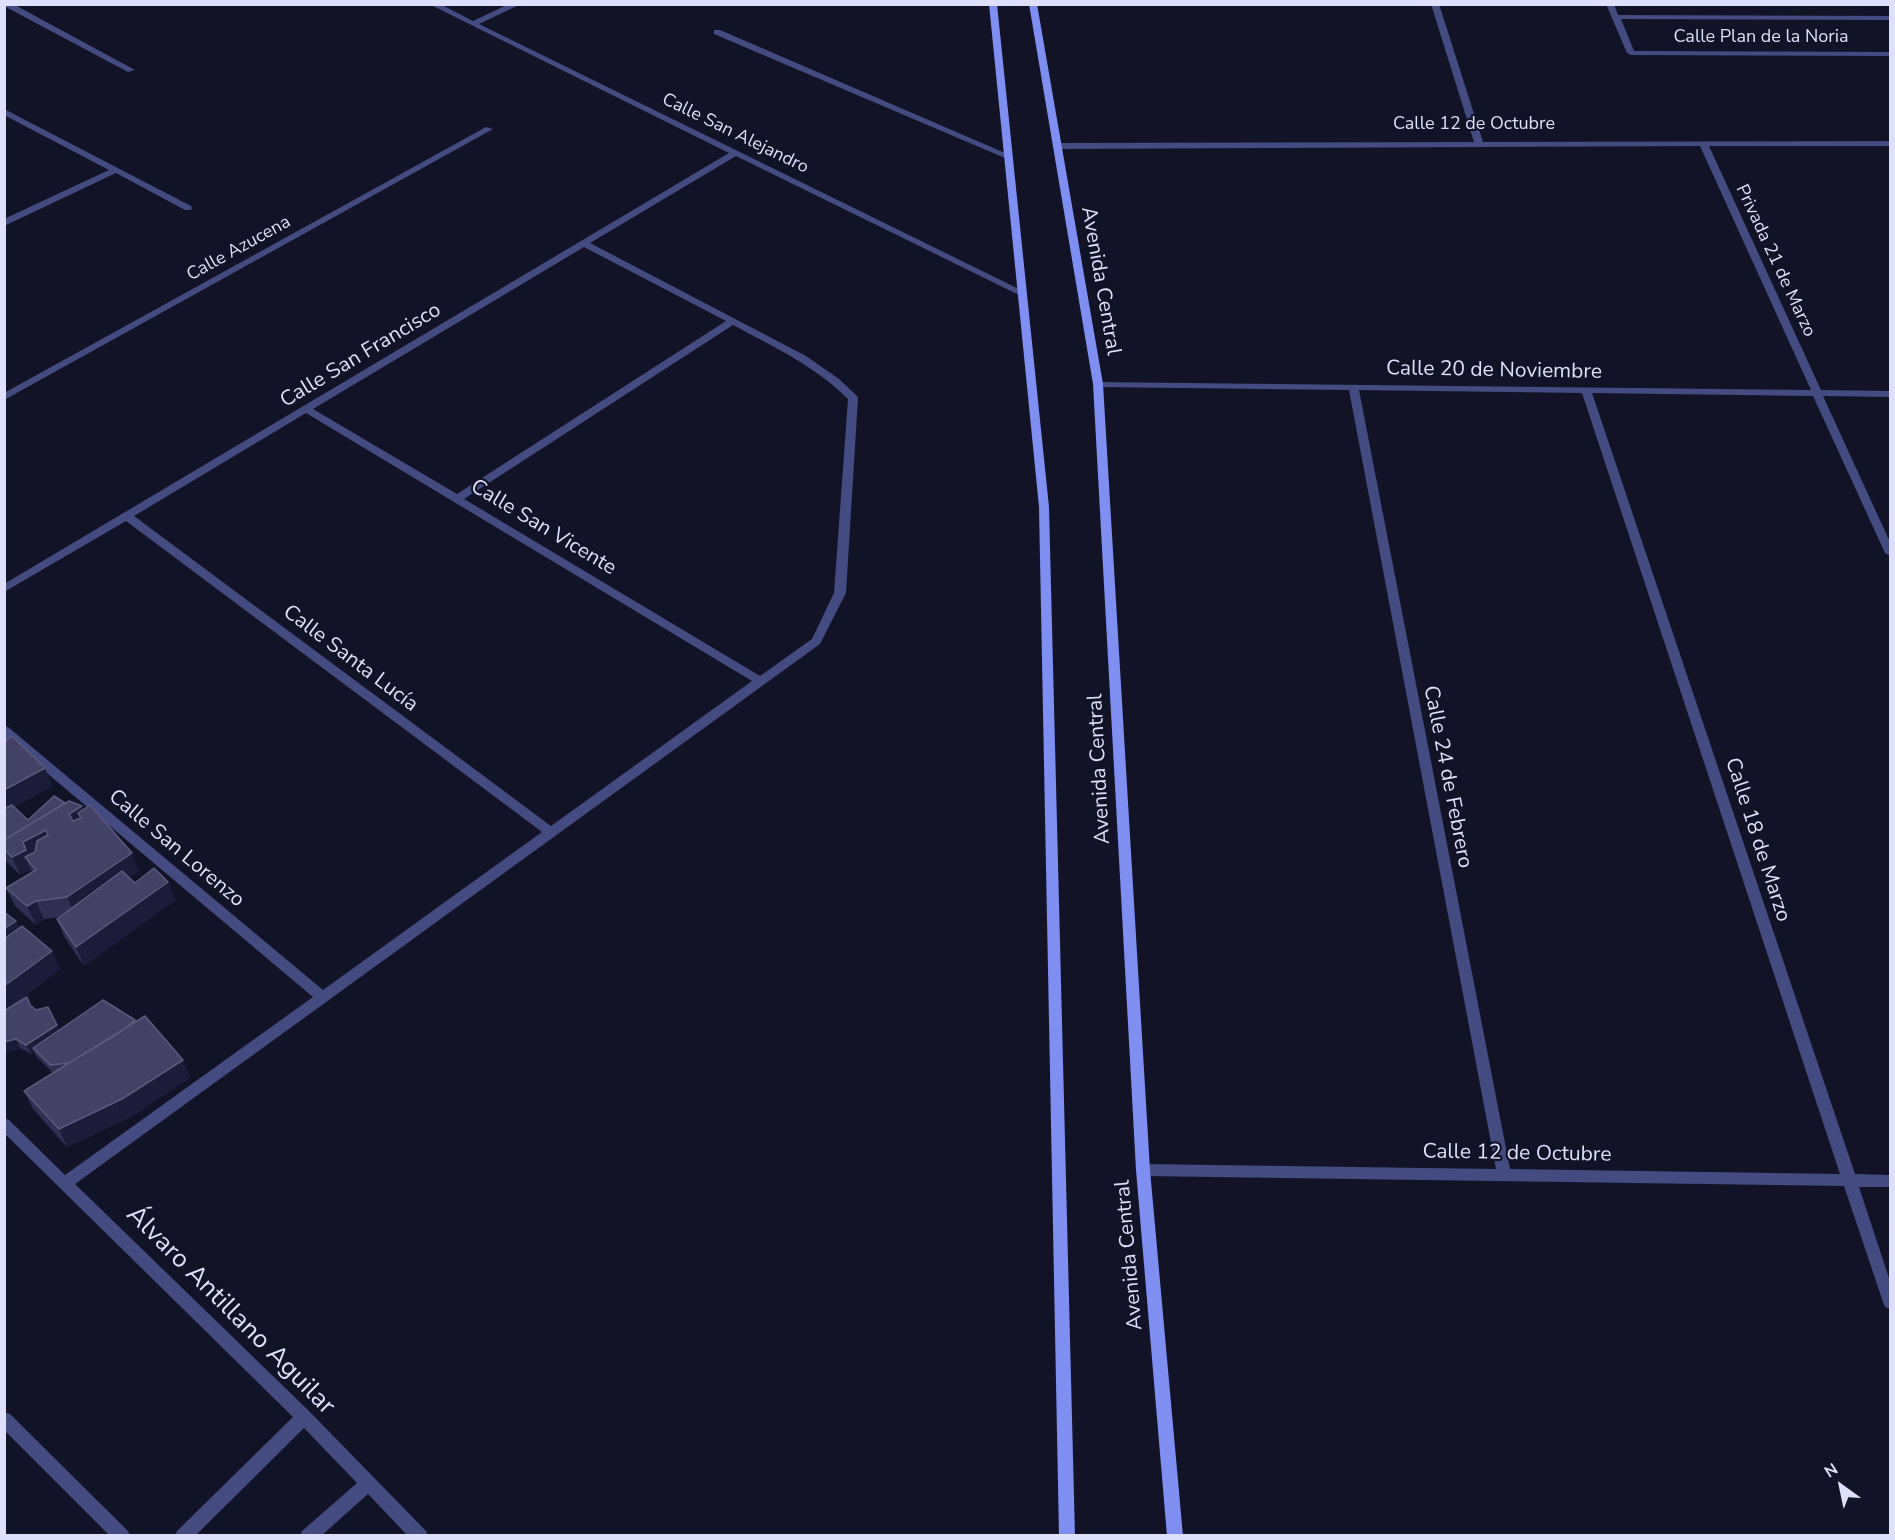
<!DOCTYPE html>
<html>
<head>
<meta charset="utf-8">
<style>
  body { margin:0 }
  #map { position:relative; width:1895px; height:1540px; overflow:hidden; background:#131327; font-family:"Nunito Sans",sans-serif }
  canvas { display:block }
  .frame { position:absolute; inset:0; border:6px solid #dddffb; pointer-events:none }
  .north { position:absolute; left:1811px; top:1456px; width:60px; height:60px; -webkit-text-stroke:4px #131327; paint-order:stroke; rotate:327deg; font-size:16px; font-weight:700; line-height:24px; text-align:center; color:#dddffb }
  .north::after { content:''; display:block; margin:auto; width:21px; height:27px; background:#dddffb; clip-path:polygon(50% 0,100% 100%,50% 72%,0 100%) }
</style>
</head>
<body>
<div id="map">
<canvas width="1895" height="1540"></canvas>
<div class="frame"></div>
<div class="north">N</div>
</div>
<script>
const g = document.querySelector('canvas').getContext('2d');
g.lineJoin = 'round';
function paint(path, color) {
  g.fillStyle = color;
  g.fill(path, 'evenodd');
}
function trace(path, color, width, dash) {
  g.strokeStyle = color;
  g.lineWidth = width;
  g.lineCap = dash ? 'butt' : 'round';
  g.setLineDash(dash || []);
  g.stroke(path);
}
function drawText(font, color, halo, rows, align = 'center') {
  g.font = font + ' "Nunito Sans",sans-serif';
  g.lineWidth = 4.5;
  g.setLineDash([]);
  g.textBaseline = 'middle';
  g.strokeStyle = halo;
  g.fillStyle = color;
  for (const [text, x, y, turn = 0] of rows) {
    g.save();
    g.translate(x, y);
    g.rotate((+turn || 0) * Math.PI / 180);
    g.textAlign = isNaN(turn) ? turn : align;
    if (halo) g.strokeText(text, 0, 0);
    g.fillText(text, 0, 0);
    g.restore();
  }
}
paint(new Path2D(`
  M4 4H13L135 70 128 72 4 6Z
  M429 4H440L473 21 509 4H521L479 24 1027 293 1025 295H1019L736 156 590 243 806 356 839 379 857 396 858 398 846 593 820 644 75 1184 310 1412 426 1531 428 1536H408L368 1494 321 1536H300L302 1531 357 1483 304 1428 195 1536H175L177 1531 293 1417 4 1133V1118L9 1120 65 1175 313 997 4 737V726L8 727 323 990 542 832 126 521 4 592V584L729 153ZM584 247 726 321 457 494 313 409ZM733 325C774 347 815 366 848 399L834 593 812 639 760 676 464 499ZM306 413 752 681 551 826 134 516Z
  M1431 4H1439L1483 142 1890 141V146H1709L1821 390 1890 391V397L1823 396 1890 542V556L1885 553 1813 396 1592 393 1855 1174 1890 1175V1187H1859L1890 1281V1309L1885 1307 1883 1302 1844 1186 1143 1176 1138 1174 1136 1170 1138 1166 1143 1164 1496 1169 1349 390 1098 387 1095 386V382L1811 390 1700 146 1057 149 1053 146 1057 143 1474 142ZM1359 390 1582 393 1840 1174 1510 1169Z
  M1606 4H1614L1618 15 1890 16V20L1621 19 1634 51 1890 52V56L1631 55 1627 53Z
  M714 30H720L1012 156 1005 158 714 34Z
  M4 109 191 206 192 208 191 210H185L116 173 4 226V219L109 170 4 115Z
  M486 127 493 129 4 400V393Z
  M4 1412 10 1414 128 1531 130 1536H110L4 1430Z`), '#434b81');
paint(new Path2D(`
  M989 4H997L1049 507 1075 1536H1059L1039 507Z
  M1029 4H1037L1103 384 1150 1170 1183 1536H1167L1136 1170 1093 384Z`), '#7e8ef1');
paint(new Path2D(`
  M4 741 52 786 14 807 28 820 65 803 84 809 139 871 129 878 135 883 168 882 175 900 84 966 65 938 57 919 60 917 44 919 36 925 15 906 6 888 32 872 31 870 20 875 7 862 5 858H4V809L6 808 4 807Z
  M4 912 16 921 19 928 60 969 8 1009 27 997 31 1007 60 1030 135 1020 183 1060 190 1078 131 1117 67 1147 33 1109 24 1091 53 1073 37 1057 34 1052 31 1054 20 1048 4 1053Z`), '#302e53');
paint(new Path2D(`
  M45 768 52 786 8 811 4 803V790Z
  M82 806 90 825 81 818 78 813 84 828 54 849 25 857 31 870 20 875 12 857 11 843Z
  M132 853 139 871 75 915 67 897Z
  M168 882 175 900 84 966 76 947Z
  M36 901 44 919 36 925 27 906Z
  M16 921 24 939 4 953V929Z
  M52 951 60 969 4 1011V986Z
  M57 1025 62 1034 33 1048 34 1052 31 1054 26 1045Z
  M16 1039 20 1048 4 1053V1042Z
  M183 1060 190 1078 131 1117 67 1147 59 1129Z`), '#1d1b3a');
const building = new Path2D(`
  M12 736 45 768 4 790V741Z
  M54 796 65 803 6 839 4 837V809L12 805 28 820Z
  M69 801 82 806 69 814 73 821 81 818 78 813 90 805 132 853 67 897 36 901 27 906 6 888 36 870 25 857 35 852 37 841 48 835 46 830 23 842 26 850 12 857 4 849V840Z
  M154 868 168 882 76 947 57 919 122 871 135 883Z
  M4 912 16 921 4 929Z
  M22 926 52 951 4 986V939Z
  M27 997 30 1005 36 1010 48 1007 57 1025 26 1045 16 1039 4 1042V1011Z
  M103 1000 135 1020 122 1031 69 1063 50 1065 33 1048Z
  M145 1016 183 1060 122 1099 59 1129 24 1091Z`);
paint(building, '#434165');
trace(building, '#5b5a7c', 1.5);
drawText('18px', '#dddffb', '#131327', [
  ["Calle Plan de la Noria",1761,38],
  ["Calle 12 de Octubre",1474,125],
  ["Calle San Alejandro",735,134,26],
  ["Calle Azucena",239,249,-29],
  ["Privada 21 de Marzo",1775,261,65]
]);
drawText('21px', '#dddffb', '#131327', [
  ["Avenida Central",1100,281,80],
  ["Calle San Francisco",361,356,-31],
  ["Calle 20 de Noviembre",1494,371,1],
  ["Calle San Vicente",543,528,31],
  ["Calle Santa Lucía",350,659,37],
  ["Avenida Central",1100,769,-93],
  ["Calle 24 de Febrero",1447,777,79],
  ["Calle 18 de Marzo",1757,840,72],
  ["Calle San Lorenzo",176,849,40],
  ["Calle 12 de Octubre",1517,1154,1],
  ["Avenida Central",1130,1255,-95]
]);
drawText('26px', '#dddffb', '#131327', [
  ["Álvaro Antillano Aguilar",230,1311,45]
]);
</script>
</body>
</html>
